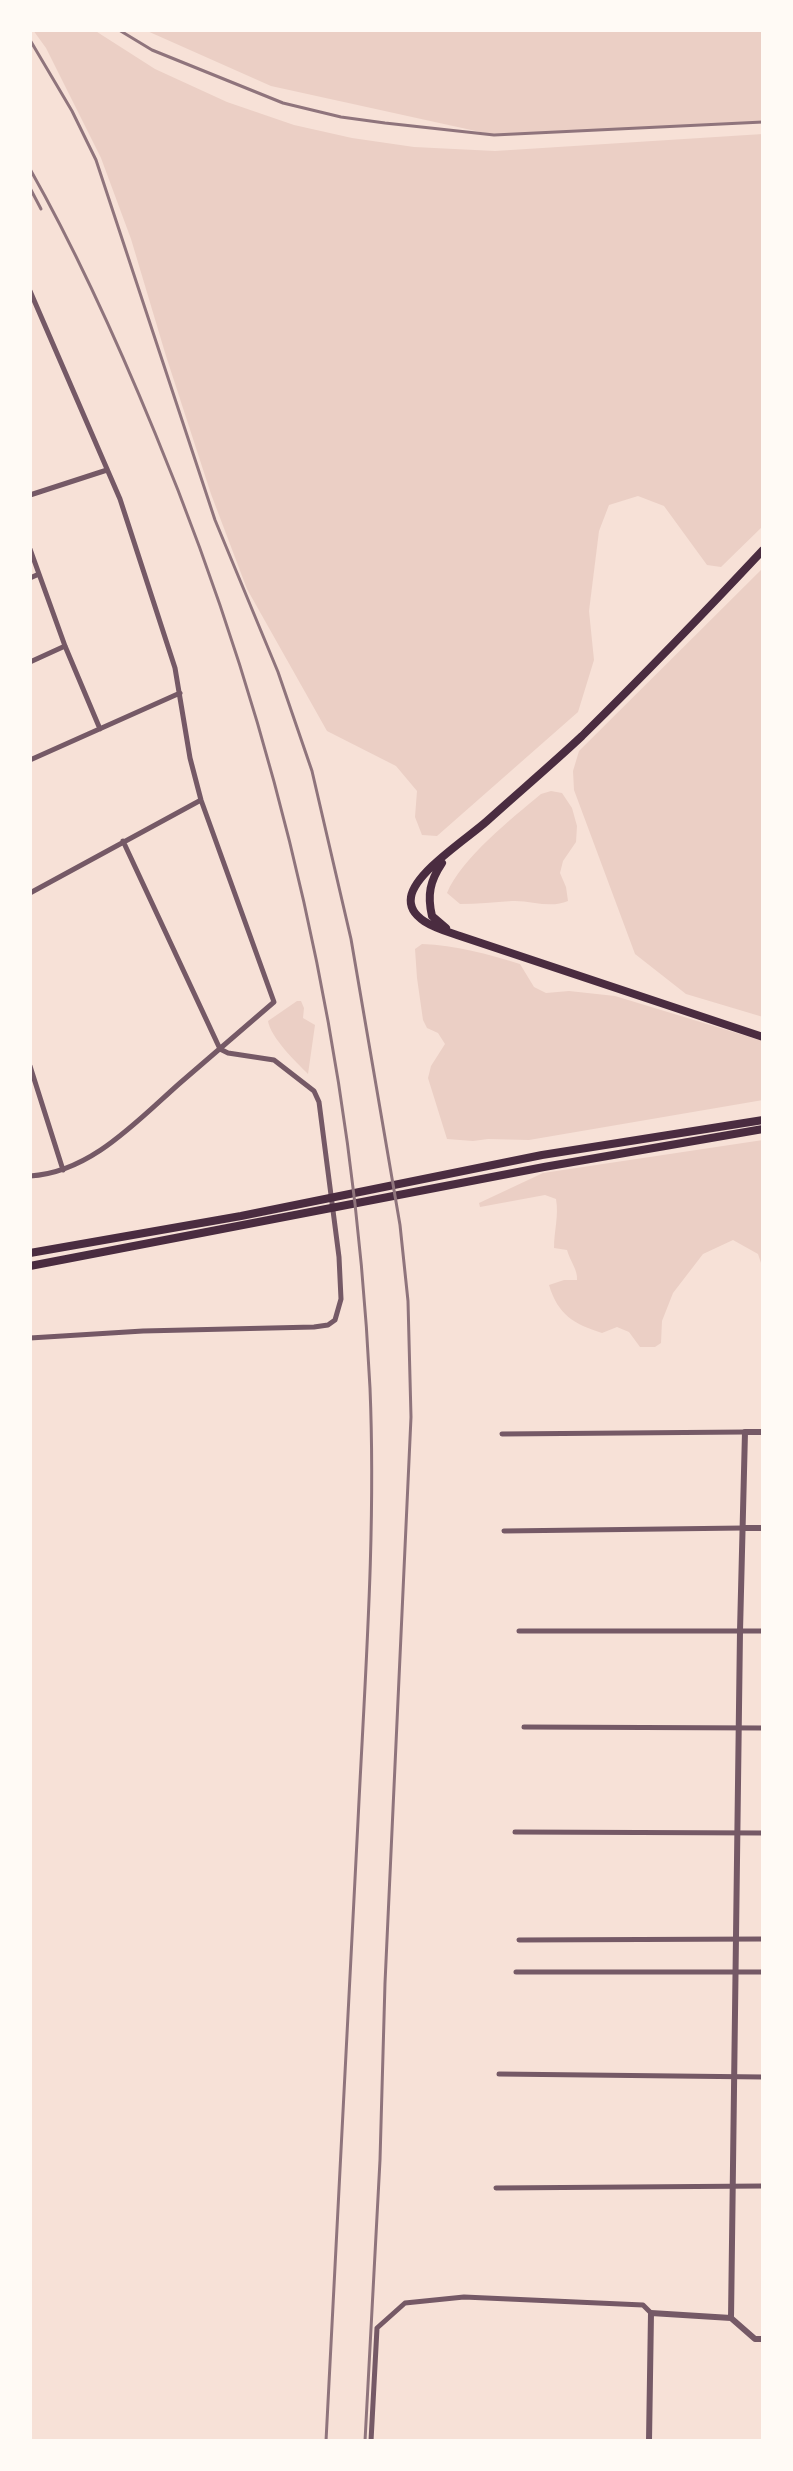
<!DOCTYPE html>
<html>
<head>
<meta charset="utf-8">
<style>
  body { margin:0 }
  #map { position:relative; width:793px; height:2471px; overflow:hidden; background:#f7e1d7; font-family:Literata,serif }
  canvas { display:block }
  .frame { position:absolute; inset:0; border:32px solid #fffaf5; pointer-events:none }
</style>
</head>
<body>
<div id="map">
<canvas width="793" height="2471"></canvas>
<div class="frame"></div>
</div>
<script>
const g = document.querySelector('canvas').getContext('2d');
g.lineJoin = 'round';
function paint(path, color) {
  g.fillStyle = color;
  g.fill(path, 'evenodd');
}
function trace(path, color, width, dash) {
  g.strokeStyle = color;
  g.lineWidth = width;
  g.lineCap = dash ? 'butt' : 'round';
  g.setLineDash(dash || []);
  g.stroke(path);
}
paint(new Path2D(`
  M33 30H94L155 69 227 102 294 125 352 138 414 147 495 151 763 134V526L721 567 707 565 664 506 638 496 609 505 599 531 589 611 594 660 578 712 437 836 422 835 415 817 417 791 396 766 327 731 247 589 211 494 166 356 131 239 101 158 46 48Z
  M145 30H763V122L494 135 271 86Z
  M763 568V1017L686 994 635 954 574 790 573 771 579 751Z
  M551 791 562 793 572 808 577 826 576 842 563 861 560 873 566 887 568 901C550 909 531 900 512 901 494 902 477 904 460 904L447 893C461 859 512 818 541 794Z
  M422 944C456 945 487 954 520 964L534 987 546 993 569 991 615 996 763 1041V1100L529 1140 488 1139 473 1141 447 1139 428 1078 431 1066 445 1044 438 1033 427 1028 423 1020 417 978 415 949Z
  M297 1001H301L304 1008 303 1018 315 1025 308 1074C296 1062 271 1038 268 1021Z
  M763 1140V1269L758 1254 733 1240 703 1254 673 1293 662 1321 661 1343 655 1347H640L629 1332 617 1327 602 1333C574 1324 558 1315 549 1285L564 1280H577C578 1270 570 1261 567 1250L554 1248C554 1231 559 1216 556 1199L545 1195 480 1207 479 1203 543 1173Z`), '#ebcfc5');
trace(new Path2D(`
  M30 291 120 499 175 668 190 758 201 800 274 1002C243 1029 211 1056 180 1083 137 1121 90 1173 30 1176
  M30 495 107 470
  M30 549 65 646 100 729
  M30 578 39 574
  M30 662 65 646
  M30 760 180 693
  M30 893 201 800
  M30 1066 63 1170
  M30 1338 143 1331 314 1327 328 1325 335 1320 341 1299 339 1257 319 1102 314 1091 274 1060 228 1053 220 1049 123 841
  M502 1434 745 1432
  M504 1531 743 1528
  M519 1631H763
  M524 1727 763 1728
  M515 1832 763 1833
  M519 1940 763 1939
  M516 1972H763
  M499 2074 763 2077
  M496 2188 763 2186
  M371 2441 377 2328 405 2303 464 2297 643 2305 651 2313`), '#755966', 5);
trace(new Path2D(`
  M743 1528H763
  M731 2318 740 1631 745 1432H763
  M731 2318 755 2339H763
  M649 2441 651 2313 731 2318`), '#755966', 6);
trace(new Path2D(`
  M763 550C704 613 644 675 582 736 551 765 518 793 487 821 468 838 415 872 411 897 407 921 443 930 460 936L763 1037
  M442 863C430 881 427 895 432 916L446 928
  M30 1253 241 1216 542 1155 763 1120
  M30 1266 544 1167 763 1129`), '#4a2c40', 8);
trace(new Path2D(`
  M119 30 152 50 283 103 341 117 385 123 494 135 763 122
  M30 40 72 111 96 160 215 520 278 672 312 771 351 939 400 1225 408 1301 411 1417 385 1983 380 2160 365 2441
  M30 169C78 254 118 343 155 433 281 737 354 1060 370 1388 376 1532 365 1677 358 1821 347 2028 337 2234 326 2441
  M30 188 41 209`), '#8f747c', 3);
</script>
</body>
</html>
